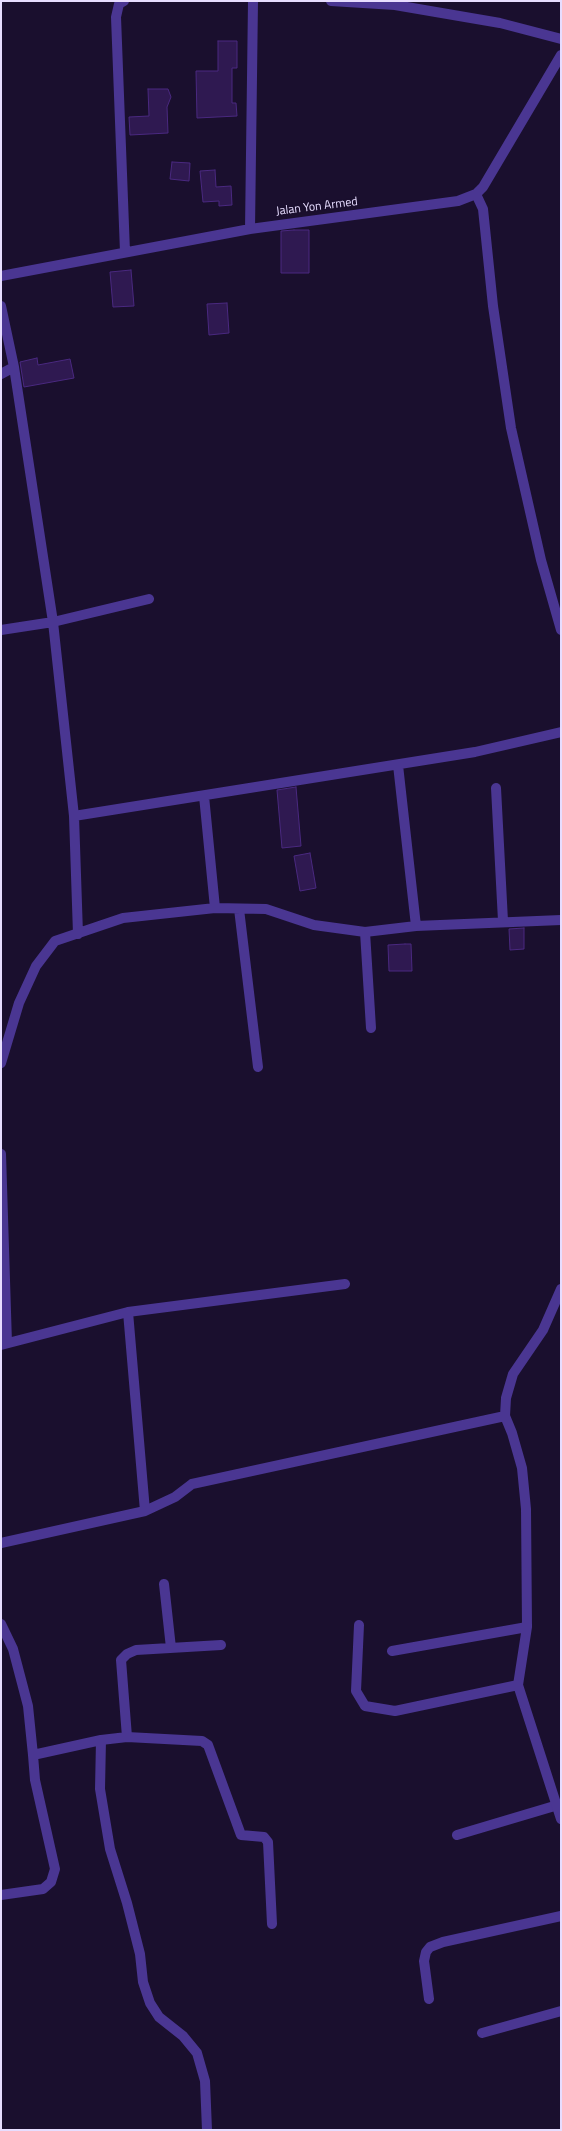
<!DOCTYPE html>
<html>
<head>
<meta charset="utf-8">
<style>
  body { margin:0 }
  #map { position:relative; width:562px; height:2131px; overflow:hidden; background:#1a0f2e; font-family:"Titillium Web",sans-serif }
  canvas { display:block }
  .frame { position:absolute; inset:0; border:2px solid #e7ddff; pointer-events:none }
</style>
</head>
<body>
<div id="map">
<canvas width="562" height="2131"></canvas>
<div class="frame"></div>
</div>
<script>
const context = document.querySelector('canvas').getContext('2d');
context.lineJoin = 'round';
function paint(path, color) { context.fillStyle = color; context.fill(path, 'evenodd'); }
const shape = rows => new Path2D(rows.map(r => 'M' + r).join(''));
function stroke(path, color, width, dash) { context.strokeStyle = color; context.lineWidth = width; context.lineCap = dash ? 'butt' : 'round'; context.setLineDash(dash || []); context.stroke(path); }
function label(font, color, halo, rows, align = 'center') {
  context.font = font + ' "Titillium Web",sans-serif'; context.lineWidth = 3; context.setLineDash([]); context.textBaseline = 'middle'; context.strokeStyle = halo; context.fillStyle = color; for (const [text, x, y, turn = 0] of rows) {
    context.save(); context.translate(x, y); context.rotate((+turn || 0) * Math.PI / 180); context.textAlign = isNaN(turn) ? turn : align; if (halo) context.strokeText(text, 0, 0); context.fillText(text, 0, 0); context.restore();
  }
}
const building = shape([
  [218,41,237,41,237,68,232,68,232,103,236,103,237,116,197,118,196,71,218,71,218,41],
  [148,89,168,89,171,97,167,107,168,133,130,135,129,117,149,116,148,89],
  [172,162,190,163,189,181,170,179,172,162],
  [215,170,216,187,231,186,232,205,219,206,219,201,203,202,200,171,215,170],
  [294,230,309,230,309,273,281,273,281,231,294,230],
  [131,270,134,306,113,307,110,272,131,270],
  [227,303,229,333,209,335,207,304,227,303],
  [37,358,38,365,70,359,74,378,24,387,20,362,37,358],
  [296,787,301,846,282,848,277,790,296,787],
  [310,853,316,888,300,891,294,856,310,853],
  [524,928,524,949,510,950,509,929,524,928],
  [405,944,411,944,412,971,389,971,388,945,405,944]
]);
const service = shape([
  [457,1835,561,1804],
  [429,1999,424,1961,426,1952,430,1947,443,1942,561,1916],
  [482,2033,561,2011]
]);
const minor = shape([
  [124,1,119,4,116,17,125,252],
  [331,1,395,5,500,23,561,39],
  [476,194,483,209,493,306,511,428,541,560,561,630],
  [250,229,253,1],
  [1,276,250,229,458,201,476,194,483,187,561,55],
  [1,306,14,367,53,622,74,816,78,934],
  [1,374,14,367],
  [1,630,53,622,149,599],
  [398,765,416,926],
  [496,788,503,921],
  [204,796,215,908],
  [74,816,475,752,561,732],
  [239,909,258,1067],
  [365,932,371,1028],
  [1,1063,19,1003,36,966,55,941,123,918,215,908,266,909,314,925,365,932,416,926,561,920],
  [1,1154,7,1343],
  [561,1289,543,1330,513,1374,506,1398,505,1416,512,1433,522,1468,526,1509,527,1627,518,1685,561,1819],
  [128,1312,345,1284],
  [1,1345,128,1312,145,1511],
  [1,1543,145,1511,175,1497,192,1484,505,1416],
  [164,1584,171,1648],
  [1,1624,13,1649,28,1706,33,1755,101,1740,100,1789,110,1849,127,1903,140,1954,143,1982,150,2003,159,2017,183,2036,197,2053,205,2081,207,2130],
  [359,1625,356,1691,365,1706,395,1711,518,1685],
  [392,1651,527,1627],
  [127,1737,202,1741,208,1745,241,1835,264,1837,268,1842,272,1924],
  [101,1740,127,1737,121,1660,127,1654,136,1650,221,1645],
  [1,1895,43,1889,51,1882,55,1869,35,1780,33,1755]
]);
const streetNames = [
  ["Jalan Yon Armed",317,207,-7]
];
paint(building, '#2f1951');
stroke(building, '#4a2980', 1);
stroke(service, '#4a3692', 10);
stroke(minor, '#4a3692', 10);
label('12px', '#e7ddff', '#1a0f2e', streetNames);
</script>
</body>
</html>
